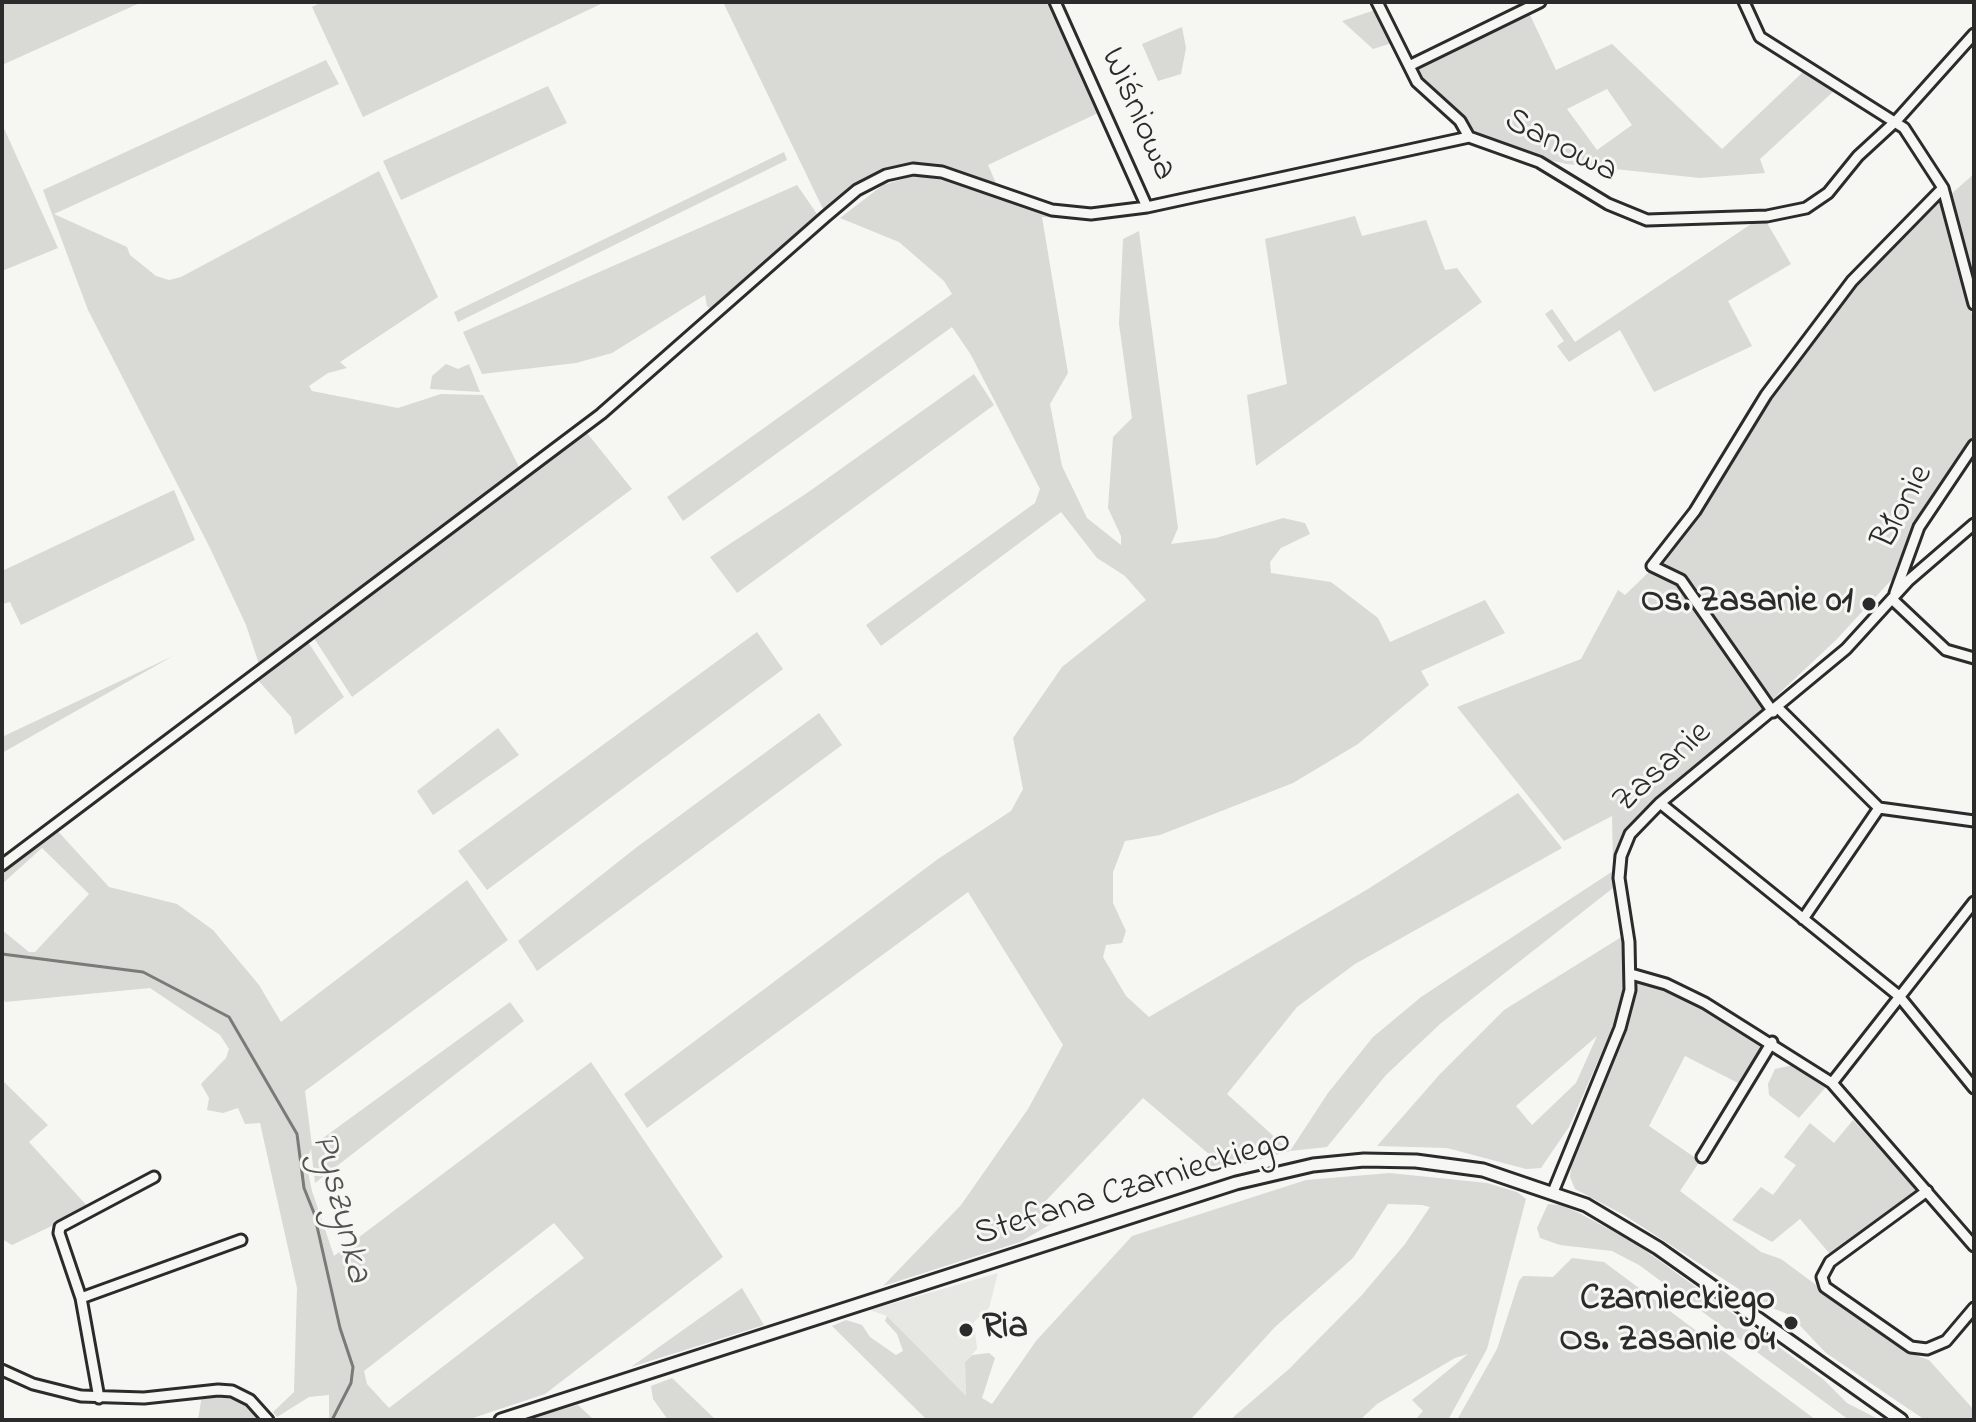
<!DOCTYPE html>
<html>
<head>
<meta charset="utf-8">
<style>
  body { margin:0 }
  #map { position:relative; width:1976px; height:1422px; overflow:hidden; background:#f6f6f2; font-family:"Indie Flower",sans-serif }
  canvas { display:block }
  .frame { position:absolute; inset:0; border:4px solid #2b2b2b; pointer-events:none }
</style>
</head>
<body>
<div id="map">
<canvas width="1976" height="1422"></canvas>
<div class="frame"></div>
</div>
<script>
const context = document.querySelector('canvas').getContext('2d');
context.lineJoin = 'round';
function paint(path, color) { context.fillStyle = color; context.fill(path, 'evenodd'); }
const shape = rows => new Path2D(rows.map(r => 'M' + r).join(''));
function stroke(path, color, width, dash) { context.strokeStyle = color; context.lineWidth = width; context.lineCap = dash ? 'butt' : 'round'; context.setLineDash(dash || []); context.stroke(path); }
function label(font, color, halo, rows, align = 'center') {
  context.font = font + ' "Indie Flower",sans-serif'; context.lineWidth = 6; context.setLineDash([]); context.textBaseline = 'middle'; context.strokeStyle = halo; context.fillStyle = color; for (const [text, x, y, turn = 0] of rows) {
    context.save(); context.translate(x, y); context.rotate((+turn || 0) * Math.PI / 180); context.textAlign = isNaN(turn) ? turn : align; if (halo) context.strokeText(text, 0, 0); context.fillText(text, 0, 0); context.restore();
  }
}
const built = shape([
  [998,1273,989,1308,974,1322,977,1349,965,1362,966,1397,887,1316,870,1310]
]);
const green = shape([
  [2,2,142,2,2,65],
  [322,2,605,2,363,117,312,7],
  [723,2,1049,2,1100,112,988,165,996,183,938,164,915,162,883,168,862,179,824,211],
  [1378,9,1392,43,1373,49,1342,21],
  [1530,15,1556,70,1612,44,1722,149,1805,70,1836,89,1760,159,1765,173,1700,178,1567,164,1540,158,1467,130,1421,83,1414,70],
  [1607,89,1632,125,1597,150,1567,109],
  [1182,27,1186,48,1181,74,1158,81,1142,44],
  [326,60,339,84,54,214,127,247,130,255,156,276,169,280,181,277,379,171,438,297,340,362,347,368,328,373,309,386,312,391,398,408,441,394,483,395,520,469,259,664,246,625,210,548,88,310,43,190],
  [548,86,567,123,401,200,383,161],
  [2,124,58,248,2,271],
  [784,152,787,160,458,322,454,312],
  [1974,174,1974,281,1951,194],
  [917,175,946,181,1057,218,1042,217,1068,373,1050,404,1062,466,1087,518,1121,545,1121,536,1108,508,1113,437,1132,418,1119,324,1123,239,1139,231,1178,528,1171,544,1216,538,1283,518,1305,523,1310,534,1281,548,1270,562,1271,573,1331,582,1378,618,1390,642,1485,600,1505,633,1421,671,1429,685,1358,744,1293,783,1160,835,1125,841,1113,872,1113,903,1126,931,1122,943,1106,945,1103,957,1126,996,1149,1017,1368,889,1518,793,1562,848,1355,964,1297,1007,1227,1094,1290,1151,1328,1093,1373,1037,1421,997,1613,871,1613,888,1440,1024,1386,1075,1327,1147,1290,1151,1208,1174,1210,1155,1143,1098,1040,1207,1051,1224,1020,1242,883,1286,961,1205,1028,1109,1063,1045,968,892,647,1128,624,1094,938,859,1011,811,1023,789,1013,738,1062,667,1146,600,1125,576,1097,558,1061,512,881,646,866,625,1035,503,1040,489,971,355,952,327,683,521,667,497,952,294,944,281,899,242,840,218,883,185],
  [797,185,819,217,713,312,707,306,705,295,612,353,576,363,482,374,463,332],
  [1940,196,1974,322,1974,438,1908,538,1895,576,1836,640,1772,700,1706,605,1698,610,1764,704,1763,712,1643,811,1626,830,1613,863,1612,816,1564,841,1457,707,1581,659,1618,590,1625,595,1650,571,1675,581,1658,565,1769,396,1856,281],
  [1355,216,1362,236,1426,220,1445,270,1457,268,1482,302,1256,466,1247,395,1287,384,1265,239],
  [1763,216,1791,264,1728,301,1752,346,1654,392,1620,330,1569,362,1557,346,1564,341,1545,314,1552,309,1575,342],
  [446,364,458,369,469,364,480,392,430,389,432,376],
  [974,374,994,405,737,593,710,557,807,493],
  [587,433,632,489,352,697,312,635],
  [174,490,195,540,21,625,10,602,2,604,2,571],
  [757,632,783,669,487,890,458,851],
  [306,639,344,697,295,735,291,717,255,677],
  [173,656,2,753,2,737],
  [819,713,842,745,537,971,518,941,637,847],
  [498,728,519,755,433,815,417,791],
  [54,827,109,887,177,904,213,930,259,985,281,1022,467,880,508,940,305,1091,312,1146,510,1002,524,1021,315,1183,311,1149,306,1162,312,1191,334,1256,591,1062,723,1257,545,1394,467,1420,329,1420,329,1395,309,1397,277,1417,273,1412,294,1392,297,1288,260,1123,245,1124,238,1108,223,1113,207,1110,209,1098,201,1084,226,1058,229,1049,220,1035,150,988,5,1002,2,995,2,930,29,952,35,952,89,894,42,848,2,884,2,872],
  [554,1223,584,1258,389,1408,367,1384,364,1371],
  [1623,936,1625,989,1619,1013,1569,1127,1541,1168,1526,1169,1447,1148,1377,1146,1440,1074,1504,1010],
  [1597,1036,1576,1083,1532,1125,1516,1106],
  [1639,980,1714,1014,1764,1045,1742,1085,1685,1056,1649,1126,1700,1161,1680,1191,1761,1252,1781,1259,1907,1352,1929,1360,1974,1410,1974,1420,1925,1420,1826,1353,1790,1315,1762,1304,1624,1215,1575,1189,1570,1177,1572,1157,1627,1023],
  [1793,1065,1825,1088,1799,1118,1769,1095,1768,1084,1775,1069],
  [2,1080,48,1125,29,1142,89,1208,12,1245,2,1239],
  [1853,1120,1917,1190,1830,1254,1800,1219,1772,1242,1732,1220,1761,1187,1773,1195,1796,1165,1784,1157,1810,1123,1834,1143],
  [1390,1173,1487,1183,1517,1192,1526,1199,1487,1349,1448,1420,1415,1420,1423,1411,1412,1400,1468,1354,1455,1358,1377,1404,1360,1420,1230,1420,1289,1369,1361,1296,1405,1244,1430,1207,1422,1205,1388,1204,1353,1258,1275,1327,1190,1420,927,1420,832,1326,846,1320,862,1325,870,1337,896,1355,903,1351,897,1334,885,1321,887,1316,966,1396,965,1362,972,1355,989,1353,995,1358,982,1398,992,1404,1036,1341,1132,1236,1306,1180],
  [1548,1204,1561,1205,1579,1213,1635,1243,1823,1379,1847,1403,1880,1420,1849,1420,1639,1265,1612,1251,1560,1245,1540,1238,1537,1228],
  [1572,1258,1604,1262,1816,1420,1457,1420,1497,1349,1519,1281,1523,1276,1553,1277],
  [742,1288,764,1325,631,1367],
  [672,1378,716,1420,668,1420,653,1399,651,1386],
  [217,1394,229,1394,246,1402,264,1420,198,1420,202,1395],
  [578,1405,594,1420,523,1420]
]);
const stream = shape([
  [2,954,143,972,229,1017,297,1134,304,1188,314,1213,340,1328,353,1367,351,1383,332,1420]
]);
const minor = shape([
  [1055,2,1147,207],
  [1377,2,1417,82,1460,121,1469,137],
  [1744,2,1760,37,1904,128,1943,188,1974,304],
  [1409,66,1540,2],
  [1895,593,1919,527,1974,445],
  [1893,600,1946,650,1974,658],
  [1778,708,1879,808,1974,821],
  [1773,712,1681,580,1652,566,1695,511,1766,395,1852,281,1943,188],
  [1660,803,1899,996,1974,1088],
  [2,865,601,414,825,217,857,190,886,175,913,169,942,172,1052,210,1091,214,1147,207,1469,137,1539,162,1608,204,1647,220,1767,216,1806,208,1828,193,1858,156,1896,121,1974,34],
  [1803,919,1879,808],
  [1631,974,1666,984,1705,1003,1832,1083,1974,1246],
  [1832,1083,1974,902],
  [1702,1157,1772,1042],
  [1927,1191,1830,1262,1822,1277,1825,1287,1911,1347,1927,1349,1946,1341,1974,1308],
  [1553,1192,1620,1028,1630,990,1629,942,1619,878,1621,856,1630,834,1660,803,1846,649,1909,580,1974,524],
  [81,1298,241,1240],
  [2,1370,33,1384,81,1396,144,1398,218,1390,232,1391,250,1400,268,1420],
  [99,1398,81,1298,59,1233,60,1227,154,1177]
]);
const tertiary = shape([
  [501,1420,1236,1183,1313,1165,1364,1160,1416,1161,1483,1170,1586,1205,1658,1248,1901,1420]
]);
const markers = [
  [1869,604,8,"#2b2b2b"],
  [1791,1323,8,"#2b2b2b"],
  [966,1330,8,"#2b2b2b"]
];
const streetNames = [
  ["Wiśniowa",1136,115,66],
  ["Sanowa",1560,148,27],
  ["Błonie",1905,508,-62],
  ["Zasanie",1664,769,-42],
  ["Stefana Czarnieckiego",1133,1190,-17]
];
const poiNames = [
  ["Os. Zasanie 01",1853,604],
  ["Czarnieckiego",1775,1302],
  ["Os. Zasanie 04",1775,1343],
  ["Ria",982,1330,"left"]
];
const waterNames = [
  ["Pyszynka",338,1208,76]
];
paint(built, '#e7e7e3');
paint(green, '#d9d9d5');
stroke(stream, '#7a7a78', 3);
stroke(minor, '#2b2b2b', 15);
stroke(tertiary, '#2b2b2b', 17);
stroke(minor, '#f6f6f2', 9);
stroke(tertiary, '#f6f6f2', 11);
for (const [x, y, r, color] of markers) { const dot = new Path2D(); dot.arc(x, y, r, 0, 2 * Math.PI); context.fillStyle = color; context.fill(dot); stroke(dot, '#f6f6f2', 3); }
label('36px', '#2b2b2b', '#f6f6f2', streetNames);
label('bold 36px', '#2b2b2b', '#f6f6f2', poiNames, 'right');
label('italic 38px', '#525251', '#f6f6f2', waterNames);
</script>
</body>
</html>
